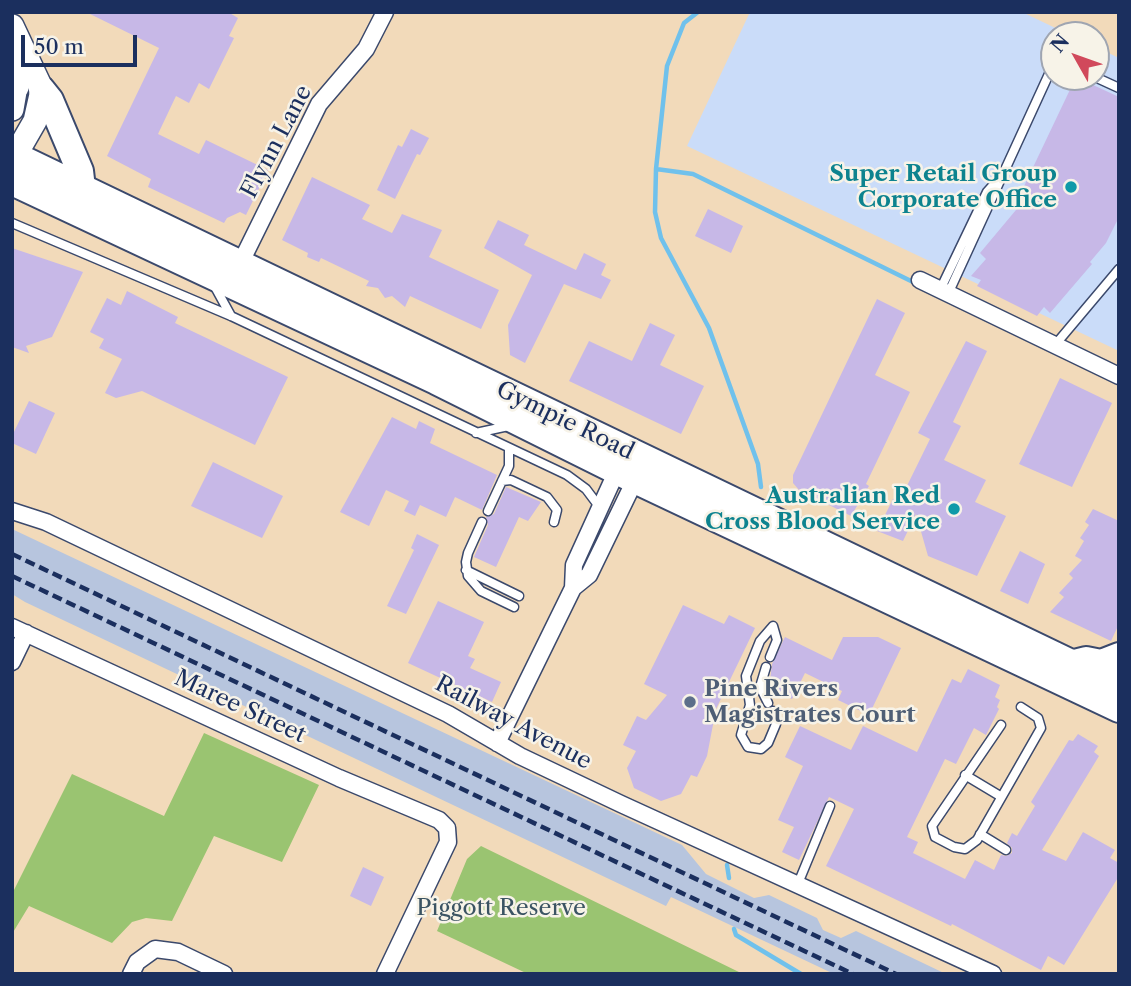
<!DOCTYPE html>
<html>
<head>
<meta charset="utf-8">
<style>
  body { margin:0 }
  #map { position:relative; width:1131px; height:986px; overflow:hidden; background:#f2daba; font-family:"Libre Caslon Text",serif }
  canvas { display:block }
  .frame { position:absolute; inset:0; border:14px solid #1b2f5e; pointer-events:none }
  .north { position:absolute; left:1040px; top:21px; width:70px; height:70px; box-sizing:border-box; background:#f7f3e8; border:2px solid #9fa5b1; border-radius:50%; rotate:310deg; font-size:19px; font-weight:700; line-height:28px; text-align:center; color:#1b2f5e }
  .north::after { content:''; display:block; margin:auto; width:24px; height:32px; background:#d1495b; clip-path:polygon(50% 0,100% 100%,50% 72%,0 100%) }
  .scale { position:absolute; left:21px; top:35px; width:116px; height:32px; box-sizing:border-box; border:4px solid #1b2f5e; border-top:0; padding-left:9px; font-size:21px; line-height:24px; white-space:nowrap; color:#1b2f5e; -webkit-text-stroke:5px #f7f3e8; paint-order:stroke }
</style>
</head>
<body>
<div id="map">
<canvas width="1131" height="986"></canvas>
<div class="frame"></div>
<div class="north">N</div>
<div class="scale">50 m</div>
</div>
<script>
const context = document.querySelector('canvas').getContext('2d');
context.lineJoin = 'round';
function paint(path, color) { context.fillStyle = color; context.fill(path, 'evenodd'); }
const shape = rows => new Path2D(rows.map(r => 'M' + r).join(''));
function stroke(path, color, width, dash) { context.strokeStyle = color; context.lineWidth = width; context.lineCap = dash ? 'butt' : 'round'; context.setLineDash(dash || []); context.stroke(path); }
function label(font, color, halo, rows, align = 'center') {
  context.font = font + ' "Libre Caslon Text",serif'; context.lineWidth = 5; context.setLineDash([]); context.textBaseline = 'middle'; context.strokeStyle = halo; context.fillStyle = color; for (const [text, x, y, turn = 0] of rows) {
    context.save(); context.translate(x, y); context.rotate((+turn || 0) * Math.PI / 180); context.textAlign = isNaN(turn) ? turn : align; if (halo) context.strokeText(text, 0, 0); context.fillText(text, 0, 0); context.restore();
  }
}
const built = shape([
  [750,12,1022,12,1070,35,1054,35,1054,77,1096,77,1096,47,1119,58,1119,351,687,146]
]);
const industrial = shape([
  [12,529,682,845,706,874,754,898,769,895,817,918,823,930,841,938,856,931,946,974,834,974,671,897,666,906,25,602,12,594]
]);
const green = shape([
  [204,733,319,785,282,862,214,836,172,921,146,918,132,922,112,943,29,906,12,934,12,894,72,774,164,816],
  [481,846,743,974,528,974,437,931,467,859]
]);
const stream = shape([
  [698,12,684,23,667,66,656,169,655,212,661,238,709,328,758,464,761,487],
  [656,169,693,174,913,282],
  [727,865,729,878],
  [734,929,736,935,801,974]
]);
const building = shape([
  [86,12,228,12,238,18,229,36,234,38,209,89,199,83,189,103,176,96,158,134,199,154,206,140,268,170,246,215,240,212,227,218,224,223,148,187,151,179,107,156,159,48],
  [1076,77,1119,97,1119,217,1106,243,1090,262,1092,264,1050,313,1044,307,1037,316,977,286,981,280,971,276,986,259,980,253,1021,204,1017,201],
  [411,129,429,138,420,155,417,154,395,199,377,190,398,145,402,147],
  [312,177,370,205,362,219,392,233,402,214,442,230,429,257,499,290,481,329,410,296,405,307,392,296,385,298,378,288,366,286,369,281,321,258,319,262,307,257,308,253,282,240],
  [708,209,743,226,731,253,695,236],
  [498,220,529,235,524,245,576,270,584,253,606,264,601,275,611,280,601,299,564,284,525,363,510,355,508,325,532,275,484,248],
  [12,248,83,272,52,337,26,346,29,353,12,347],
  [127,291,178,317,175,323,288,377,255,445,142,391,116,398,105,393,122,359,99,348,104,339,90,332,107,298,121,305],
  [877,299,905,313,875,375,910,392,866,484,869,486,851,516,799,490,793,483,793,475],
  [650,323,675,335,660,365,704,386,681,434,569,381,589,341,632,361],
  [966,341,987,351,953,422,961,426,944,460,986,480,975,502,1006,516,977,576,928,556,916,514,903,541,877,531,893,499,902,496,930,439,918,433],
  [1060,378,1112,403,1072,487,1019,464],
  [29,401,55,413,36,454,12,443,12,436],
  [392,417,416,429,419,421,435,429,430,443,497,475,482,510,455,497,446,517,420,505,415,516,404,511,409,501,386,490,369,526,340,512],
  [213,462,283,496,262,538,191,506],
  [506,487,541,502,528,521,519,517,496,567,474,557,488,525,486,517,494,514],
  [1093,509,1119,521,1119,624,1111,641,1050,612,1064,597,1059,593,1073,578,1069,574,1082,560,1075,556,1084,541,1080,538,1089,525,1085,522],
  [417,534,439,545,406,614,387,606,414,550,411,548],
  [1020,551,1045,564,1028,604,1000,591],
  [438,601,484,622,468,656,475,659,470,668,501,682,492,702,408,663],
  [683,605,724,624,729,615,755,628,716,709,707,756,697,777,691,775,681,794,661,801,634,788,627,768,636,751,623,745,637,716,646,720,667,695,644,684],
  [785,637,832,660,843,637,878,637,901,648,869,715,838,700,842,691,805,673,792,699,769,689,772,664],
  [968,669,1000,685,995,697,1000,700,997,707,999,709,986,735,974,728,956,764,945,759,907,837,918,842,913,853,965,879,975,860,994,870,1001,855,1006,856,1012,853,1012,848,1007,843,1012,833,1017,836,1035,806,1031,802,1069,740,1073,741,1078,734,1098,746,1094,752,1099,756,1042,850,1066,861,1083,832,1115,850,1110,858,1119,863,1119,876,1064,965,1048,956,1041,970,952,924,951,926,826,866,854,809,829,797,799,860,782,852,794,827,778,820,803,766,785,757,800,726,851,750,863,726,917,752,952,679,961,683],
  [363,867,384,877,371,906,350,896]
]);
const service = shape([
  [1095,77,1119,88],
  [12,223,231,316,567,475,586,489,601,509],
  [214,285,231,316],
  [940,290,987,192,996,182],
  [948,294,1054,63],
  [1055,345,1119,269],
  [476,433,513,425],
  [502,481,511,480,547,497,557,510,554,522],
  [488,511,509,466,509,449],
  [482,522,468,553,466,562,468,576,481,591,514,607],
  [466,570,519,596],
  [770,657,777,640,773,626,760,641,746,676,750,705,741,735,748,747,761,749,768,743,776,724,773,711],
  [766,667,760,687,768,703],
  [1001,725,932,826,935,837,954,847,965,849,977,840,1041,728,1038,718,1021,707],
  [965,775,1000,796],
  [980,834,1006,850],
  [797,886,830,806]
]);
const minor = shape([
  [240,264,319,104,366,49,385,12],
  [920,280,1119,376],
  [12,511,46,522,448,714,520,756,621,804,993,974],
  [573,588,574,565,620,464],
  [12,627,339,778,439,820,447,828,448,842,385,974],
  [12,662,26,633],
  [497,743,573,588,589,575,638,474],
  [131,974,137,962,155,949,178,952,224,974]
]);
const secondary = shape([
  [12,26,42,90,35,121,12,161],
  [12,59,16,86,12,109]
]);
const trunk = shape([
  [12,89,16,86],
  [42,90,50,100,80,171,82,188],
  [12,154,1119,686],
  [12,182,436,381,635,480,1119,709],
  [1074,663,1086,660,1101,663,1119,656]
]);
const rail = shape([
  [12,554,896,974],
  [12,576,853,974]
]);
const markers = [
  [1071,187,7,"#0f9aa8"],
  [954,509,7,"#0f9aa8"],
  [690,702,7,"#5c6f8a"]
];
const streetNames = [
  ["Flynn Lane",277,142,-62],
  ["Gympie Road",565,421,26],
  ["Maree Street",240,707,25],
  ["Railway Avenue",513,723,28]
];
const cultureNames = [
  ["Super Retail Group",1057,174],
  ["Corporate Office",1057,200],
  ["Australian Red",940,496],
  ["Cross Blood Service",940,522]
];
const serviceNames = [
  ["Pine Rivers",704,689],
  ["Magistrates Court",704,715]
];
const parkNames = [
  ["Piggott Reserve",501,908]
];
paint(built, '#cadcf9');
paint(industrial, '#b7c5de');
paint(green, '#9ac471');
stroke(stream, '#70c1ec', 4.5);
paint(building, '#c7b8e7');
stroke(service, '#3b496c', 11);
stroke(minor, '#3b496c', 19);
stroke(secondary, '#3b496c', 26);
stroke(trunk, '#3b496c', 30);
stroke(service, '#fff', 8);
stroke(minor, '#fff', 16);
stroke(secondary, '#fff', 23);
stroke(trunk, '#fff', 26);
stroke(rail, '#1b2f5e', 4.5, [10, 5]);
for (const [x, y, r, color] of markers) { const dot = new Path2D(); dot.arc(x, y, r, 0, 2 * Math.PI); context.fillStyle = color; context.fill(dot); stroke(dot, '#f7f3e8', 2.5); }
label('23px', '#1b2f5e', '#f7f3e8', streetNames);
label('bold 23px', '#0d838f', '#f7f3e8', cultureNames, 'right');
label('bold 23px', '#4e5e75', '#f7f3e8', serviceNames, 'left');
label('23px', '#3b5463', '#f7f3e8', parkNames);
</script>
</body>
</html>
